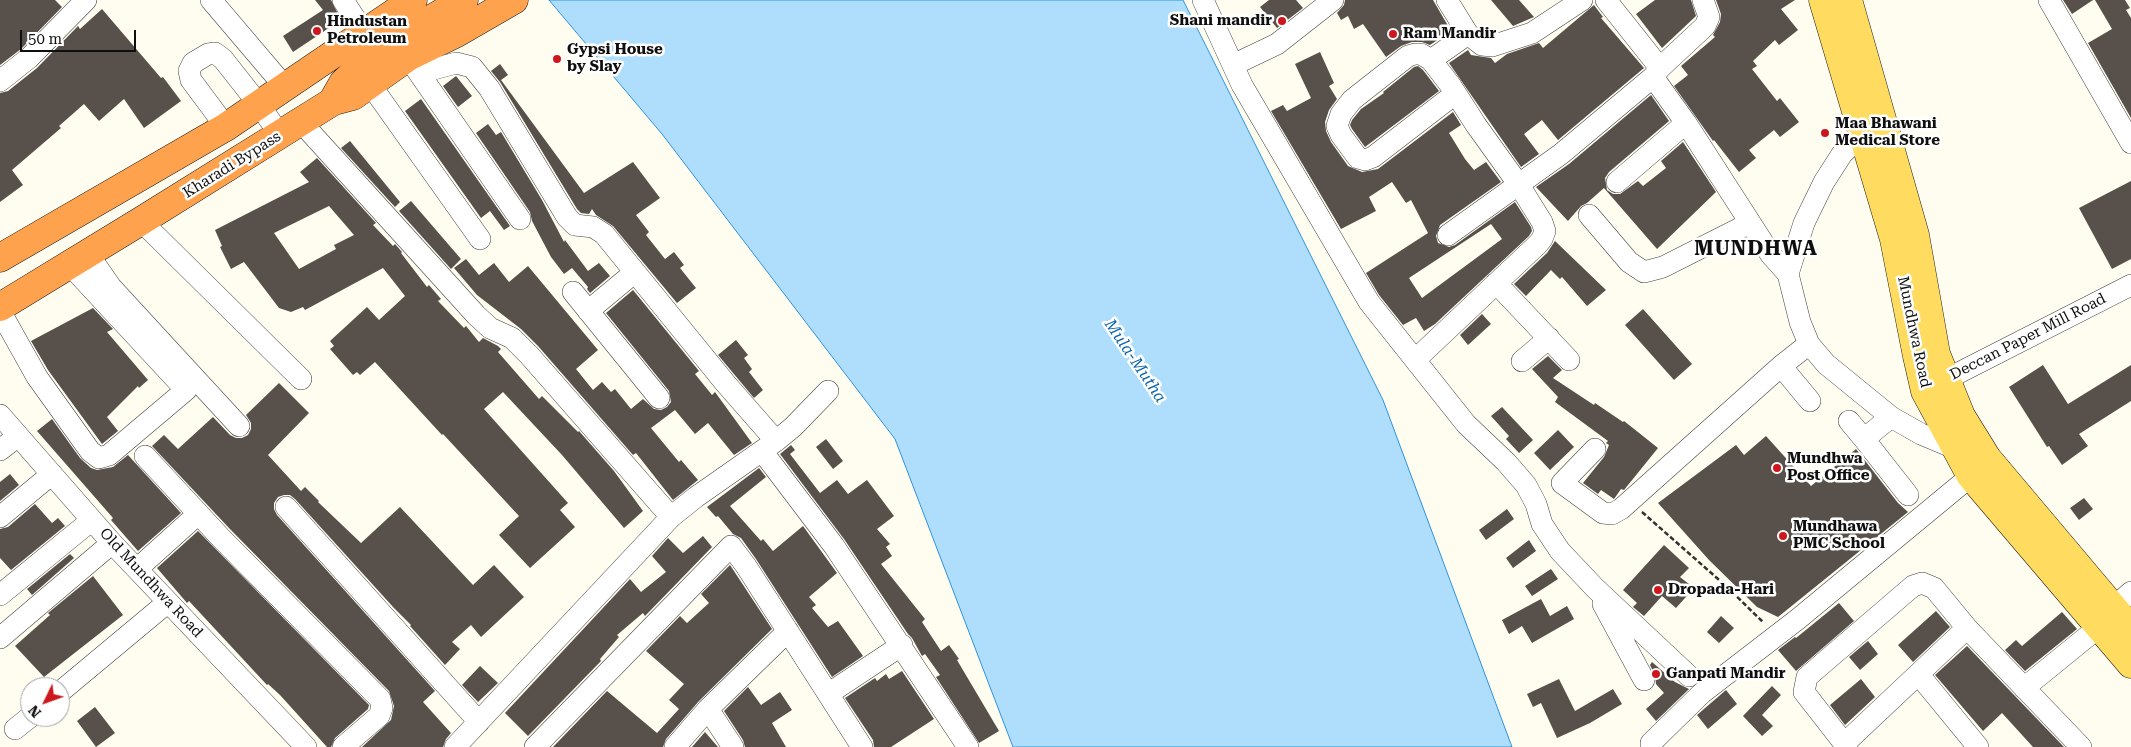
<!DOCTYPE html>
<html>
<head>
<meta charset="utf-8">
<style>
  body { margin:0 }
  #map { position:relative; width:2131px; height:747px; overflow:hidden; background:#fffcf0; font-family:"Roboto Serif",serif }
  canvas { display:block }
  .north { position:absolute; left:20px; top:677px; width:50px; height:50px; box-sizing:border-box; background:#fff; border:1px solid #9f9f9f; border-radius:50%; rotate:228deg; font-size:14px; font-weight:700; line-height:20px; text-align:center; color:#0f0f0f }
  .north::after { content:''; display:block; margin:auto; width:18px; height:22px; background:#ce171d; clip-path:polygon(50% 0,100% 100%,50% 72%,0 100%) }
  .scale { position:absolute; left:20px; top:30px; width:116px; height:22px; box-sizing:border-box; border:2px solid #0f0f0f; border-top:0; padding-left:6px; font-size:15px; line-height:18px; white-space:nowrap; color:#0f0f0f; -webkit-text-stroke:4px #fff; paint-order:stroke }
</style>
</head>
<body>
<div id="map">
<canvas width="2131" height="747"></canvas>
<div class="north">N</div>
<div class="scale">50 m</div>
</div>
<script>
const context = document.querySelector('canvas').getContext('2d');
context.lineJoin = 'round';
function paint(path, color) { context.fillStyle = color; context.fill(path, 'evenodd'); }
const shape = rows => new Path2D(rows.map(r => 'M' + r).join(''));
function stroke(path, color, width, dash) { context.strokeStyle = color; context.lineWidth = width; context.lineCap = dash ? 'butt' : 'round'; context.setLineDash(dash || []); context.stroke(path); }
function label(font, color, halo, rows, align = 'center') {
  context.font = font + ' "Roboto Serif",serif'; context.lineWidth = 5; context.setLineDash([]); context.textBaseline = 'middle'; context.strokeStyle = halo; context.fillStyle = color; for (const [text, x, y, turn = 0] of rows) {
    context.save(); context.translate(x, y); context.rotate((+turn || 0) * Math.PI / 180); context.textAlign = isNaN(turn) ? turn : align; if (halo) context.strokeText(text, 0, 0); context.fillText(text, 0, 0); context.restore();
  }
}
const water = shape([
  [549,0,1183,0,1383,400,1512,747,1013,747,895,439,662,134,549,0]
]);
const building = shape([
  [0,0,55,0,62,7,21,49,0,65],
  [315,0,331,0,341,20,293,52,283,36,323,10],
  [1269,0,1296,0,1303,8,1277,28,1260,7],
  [1345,0,1433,0,1451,31,1430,45,1422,42,1412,42,1401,46,1386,57,1363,24,1354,29,1348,16,1341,20,1337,13,1344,5],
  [1491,0,1519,0,1534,17,1513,26],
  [1655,0,1691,0,1696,16,1662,48,1636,14],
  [1716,0,1795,0,1781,9,1798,30,1779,45,1775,40,1753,61,1757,66,1752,69,1777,101,1780,98,1799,122,1780,137,1774,130,1749,150,1756,158,1739,172,1714,140,1713,141,1674,86,1688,75,1681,66,1715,37,1713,35,1720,22,1721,14],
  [2063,0,2093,0,2072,14],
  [2095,0,2125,0,2130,8,2126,10,2131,18,2131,118,2088,43,2112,29],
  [1594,5,1603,17,1601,18,1644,68,1558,140,1542,120,1524,134,1539,154,1521,167,1449,63,1468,50,1471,55,1491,58,1495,63,1507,54,1539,43,1543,48],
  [102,9,161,78,163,77,181,101,144,128,124,99,99,121,84,104,59,126,61,128,12,170,23,185,0,202,0,93,8,91,37,68,78,26,80,29],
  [1320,52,1334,83,1329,86,1337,99,1329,110,1325,122,1326,131,1331,142,1348,166,1362,172,1378,169,1453,112,1461,125,1449,133,1465,159,1474,170,1486,162,1501,182,1440,225,1436,236,1438,243,1449,247,1455,245,1515,202,1531,227,1532,231,1529,236,1435,324,1424,331,1416,318,1403,325,1379,295,1366,273,1428,233,1411,200,1406,203,1392,182,1369,197,1376,211,1341,229,1271,111,1283,105,1287,111,1311,98,1295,64],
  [1491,224,1502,239,1422,298,1409,278],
  [500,64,508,75,501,80,584,193,633,162,660,198,636,215,649,232,646,235,665,259,674,252,684,265,680,268,696,288,677,303,613,226,596,215,592,209,589,214,581,213,577,209,500,82,491,71],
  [1418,66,1423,70,1439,91,1365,147,1352,129,1350,125,1352,120,1361,109,1384,93,1383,92,1414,67],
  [456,76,472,96,458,107,443,86],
  [1651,95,1669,121,1609,172,1605,178,1607,190,1613,194,1620,194,1638,181,1643,186,1666,168,1661,161,1683,142,1716,192,1657,249,1604,188,1587,203,1581,206,1568,221,1536,187,1569,164],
  [421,99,510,226,504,230,490,211,481,218,405,111],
  [488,124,496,135,501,132,542,200,564,242,565,240,588,271,599,263,610,276,590,293,587,289,588,287,572,268,564,274,551,257,532,221,530,212,476,133],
  [350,141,400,202,395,207,341,148],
  [317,158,376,223,373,225,393,246,395,244,402,252,401,253,427,287,429,285,441,299,438,301,464,328,466,326,479,342,483,338,498,346,501,349,498,352,539,399,542,396,578,432,579,431,614,471,643,511,624,528,562,455,503,392,484,409,568,503,560,510,575,527,530,568,499,535,519,516,494,489,443,434,442,435,375,362,360,375,357,372,353,375,330,349,334,346,330,341,367,307,379,320,405,296,383,268,305,310,303,307,291,312,279,308,244,262,231,269,220,247,222,246,215,230,309,182,300,172],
  [329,206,354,235,334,245,336,249,299,269,274,233],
  [2131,181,2131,259,2112,269,2079,208],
  [411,201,461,259,451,269,399,211],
  [1555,241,1606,290,1587,306,1562,277,1560,279,1551,270,1526,296,1514,284,1547,253],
  [466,259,479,275,494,263,509,282,528,266,598,350,576,369,593,390,602,382,611,392,615,389,631,409,643,399,654,409,661,410,667,407,671,402,669,391,606,313,633,290,699,371,695,374,712,395,715,392,752,443,734,455,708,423,695,434,675,410,651,428,679,462,681,460,698,480,673,500,636,453,633,455,538,346,521,329,477,295,454,268],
  [93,308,113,329,107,332,148,380,139,388,138,386,107,417,118,431,102,444,48,370,31,341],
  [1643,309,1692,364,1674,380,1625,325],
  [1482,314,1491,324,1468,345,1460,335],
  [736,340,748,355,744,358,752,369,749,372,763,390,754,398,718,355],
  [1548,356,1562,370,1553,378,1594,405,1595,403,1623,422,1624,421,1658,448,1624,490,1621,489,1614,499,1601,490,1598,494,1583,483,1604,457,1609,445,1606,443,1608,441,1555,402,1558,397,1532,369],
  [2043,365,2068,404,2131,365,2131,401,2079,434,2088,446,2062,465,2049,446,2047,447,2009,387],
  [279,383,309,413,268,455,301,491,305,487,319,501,318,502,361,543,400,507,473,585,494,565,524,597,481,637,471,625,452,642,460,649,445,665,410,626,411,625,394,608,295,499,290,495,284,495,278,497,274,503,274,509,277,515,435,691,423,702,451,733,446,739,443,747,362,747,391,720,394,706,389,691,229,528,152,446,164,435,178,449,213,417,230,435,236,438,242,438,248,435,251,429,251,423,246,415],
  [1502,407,1533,440,1519,453,1506,439,1509,436,1491,416],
  [52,419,80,458,91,468,97,470,113,467,128,455,181,513,138,551,111,520,113,518,37,431],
  [1558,430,1574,447,1550,470,1534,453],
  [1766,436,1811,486,1856,449,1898,503,1908,512,1778,617,1757,607,1709,560,1658,503,1736,445,1744,455],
  [826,439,843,461,833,469,816,447],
  [791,445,795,450,790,454,820,493,837,480,848,494,867,480,894,516,877,529,890,544,886,547,892,556,881,564,925,619,922,622,941,651,949,645,959,659,957,660,999,731,979,743,936,677,940,675,925,654,922,656,912,638,908,634,844,539,780,454],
  [759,468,766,477,730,506,761,541,763,539,773,551,803,526,837,573,809,597,816,605,812,608,828,627,838,621,863,656,832,677,756,559,741,538,733,534,718,516,716,517,707,507],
  [10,474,19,485,0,501,0,482],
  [2084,498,2093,509,2079,520,2070,508],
  [35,504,52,523,58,518,65,526,11,570,0,558,0,529,8,527],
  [1507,509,1514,519,1486,540,1479,530],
  [198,531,369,705,368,709,335,738,331,747,327,747,280,695,268,684,267,685,189,601,187,603,157,568],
  [703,536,712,547,645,616,643,613,617,635,619,637,600,659,601,661,528,736,505,713,630,579,641,592,666,572,652,556,668,538,683,553],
  [1529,540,1536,551,1513,568,1506,558],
  [1664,545,1689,568,1680,577,1694,588,1676,608,1662,596,1644,616,1633,607,1637,603,1623,590],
  [70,554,74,558,32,595,27,589],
  [730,565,772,629,699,701,666,739,663,747,553,747,607,691,657,733,679,709,669,700,684,684,646,651,680,616,687,623,709,603,701,594],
  [1551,569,1558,579,1532,596,1525,586],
  [93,576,123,615,44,677,15,646,50,615,48,613],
  [1541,599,1550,616,1567,606,1574,619,1532,643,1522,626,1509,634,1502,620],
  [1839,603,1854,621,1796,671,1778,650,1795,637,1796,638],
  [1936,611,1950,627,1913,662,1898,645],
  [2062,612,2077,629,2025,671,2005,650,2016,640,2022,646],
  [1721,616,1734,628,1719,643,1707,632],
  [1868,641,1878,654,1860,670,1849,657],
  [1967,646,2015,696,2064,747,2033,747,2002,713,1983,731,1935,675],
  [1652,662,1675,682,1689,689,1656,721,1646,709,1664,693,1656,684,1655,675,1650,665],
  [480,666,498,683,478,702,462,685],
  [902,671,934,719,891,747,874,747,873,740,845,698,875,678,877,681,886,674,889,679],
  [1559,679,1575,711,1613,689,1622,704,1590,723,1557,738,1541,703,1533,707,1527,694],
  [1861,679,1875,697,1845,725,1830,705],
  [1772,686,1781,695,1762,715,1773,726,1762,736,1743,716],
  [748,687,761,705,780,692,792,710,772,723,786,747,745,747,743,740,724,711],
  [1726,690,1737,704,1708,729,1697,715],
  [95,707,115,733,96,747,77,721],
  [705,732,718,747,692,747]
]);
const path = shape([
  [1642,512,1726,586,1764,623]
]);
const minor = shape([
  [211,0,285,87],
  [343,0,365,34],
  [1203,0,1242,85,1369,302,1466,424,1506,462,1526,485,1536,504,1542,524,1560,551,1595,588,1689,676],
  [1447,0,1468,34,1482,45,1492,46,1532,33,1582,0],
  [1606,0,1660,68],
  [2049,0,2131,143],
  [1415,54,1421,54,1431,60,1451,86,1453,93,1451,97,1373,157,1365,160,1358,158,1341,135,1337,126,1341,114,1352,100,1408,56,1415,54],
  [1431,60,1468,34],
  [412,63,520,219],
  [1233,65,1277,44,1333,0],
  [419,73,456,63,472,67,489,88,567,217,575,225,593,227,604,234,726,384,776,441],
  [1653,77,1686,123,1771,255,1788,274],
  [0,81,29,58,86,0],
  [370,84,480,239],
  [301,122,476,315,490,328,512,338,529,355,671,517],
  [226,127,191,80,189,71,193,63,208,54,215,53,223,59,260,106,280,135],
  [1876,128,1862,135,1842,154,1824,182,1804,223,1788,274,1800,322,1809,344,1826,364,1891,417,1921,434,1957,449],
  [1617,182,1686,123],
  [1589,215,1629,262,1644,272,1663,267,1750,223],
  [141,221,301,379],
  [1448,235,1561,154,1653,77,1660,68,1705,26,1709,17,1703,0],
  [88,254,111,287,239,426],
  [1496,283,1569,360],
  [573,292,659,398],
  [0,311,37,377,90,451,99,458,109,455,186,390,70,265],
  [588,311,635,272],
  [1415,360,1538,244,1542,239,1545,231,1542,222,1519,185,1476,125,1451,86],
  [1522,361,1549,338],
  [1781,366,1810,401],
  [1933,386,2131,285],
  [0,415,112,543,306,747],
  [1891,417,1864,439,1908,495],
  [1849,421,1864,439],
  [1595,449,1562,483,1603,513,1612,514,1621,509,1781,366,1809,344],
  [0,450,18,436],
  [762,451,834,546,968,747],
  [145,456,220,537,380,699,382,708,379,716,343,747],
  [286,507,479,722],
  [0,517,52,474],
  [137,569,198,514],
  [0,595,92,520],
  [1603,604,1644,680],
  [2113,608,2131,592],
  [0,638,112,543],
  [1919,675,1978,747],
  [2024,688,2099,627],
  [60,692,168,602],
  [828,694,902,645],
  [708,709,733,747],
  [15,729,30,717],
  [1651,743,1702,693,1798,619,1971,476],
  [1844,744,1967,628],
  [455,747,671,517,696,497,776,441,793,427,828,391],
  [535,747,731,546,746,566,862,747],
  [675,747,708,709,788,631],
  [1847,747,1804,692,1807,677,1913,586,1922,583,1934,588,1967,628,2081,747]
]);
const major = shape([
  [1823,0,1894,239,1917,356,1925,391,1971,476,2131,664],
  [1848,0,1915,235,1936,354,1961,416,1987,458,2131,629]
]);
const highway = shape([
  [338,100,353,96,408,57,457,33,514,0],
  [0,258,226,127,413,0],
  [0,307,141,221,332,102,343,83,381,48,464,0]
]);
const markers = [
  [1282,21,5,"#ce171d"],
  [317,31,5,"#ce171d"],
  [1393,34,5,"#ce171d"],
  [557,59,5,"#ce171d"],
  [1825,133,5,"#ce171d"],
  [1777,468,5,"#ce171d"],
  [1783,536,5,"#ce171d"],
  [1658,590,5,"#ce171d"],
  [1656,674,5,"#ce171d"]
];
const poiNames = [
  ["Shani mandir",1272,21,"right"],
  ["Hindustan",327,22],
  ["Petroleum",327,39],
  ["Ram Mandir",1403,34],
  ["Gypsi House",567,50],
  ["by Slay",567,67],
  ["Maa Bhawani",1835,124],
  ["Medical Store",1835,141],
  ["Mundhwa",1787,459],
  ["Post Office",1787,476],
  ["Mundhawa",1793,527],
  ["PMC School",1793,544],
  ["Dropada-Hari",1668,590],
  ["Ganpati Mandir",1666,674]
];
const streetNames = [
  ["Kharadi Bypass",232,165,-32],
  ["Mundhwa Road",1914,332,78],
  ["Deccan Paper Mill Road",2028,337,-27],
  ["Old Mundhwa Road",151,583,47]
];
const waterNames = [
  ["Mula-Mutha",1135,361,56]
];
const districtNames = [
  ["MUNDHWA",1756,249]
];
paint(water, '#afdefc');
stroke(water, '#2e93db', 1);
paint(building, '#58504a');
stroke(minor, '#424242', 22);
stroke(major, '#202020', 29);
stroke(highway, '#202020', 29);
stroke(path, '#313131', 2.5, [5, 2.5]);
stroke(minor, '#fff', 21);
stroke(major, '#ffdb60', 28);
stroke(highway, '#ffa24e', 28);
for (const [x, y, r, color] of markers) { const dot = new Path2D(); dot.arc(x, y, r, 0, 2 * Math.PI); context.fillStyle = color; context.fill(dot); stroke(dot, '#fff', 2); }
label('bold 15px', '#0f0f0f', '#fff', poiNames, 'left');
label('15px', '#0f0f0f', '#fff', streetNames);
label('italic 16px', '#0a64ae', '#fff', waterNames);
context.letterSpacing = '1px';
label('bold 20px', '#0f0f0f', '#fff', districtNames);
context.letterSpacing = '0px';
</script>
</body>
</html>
